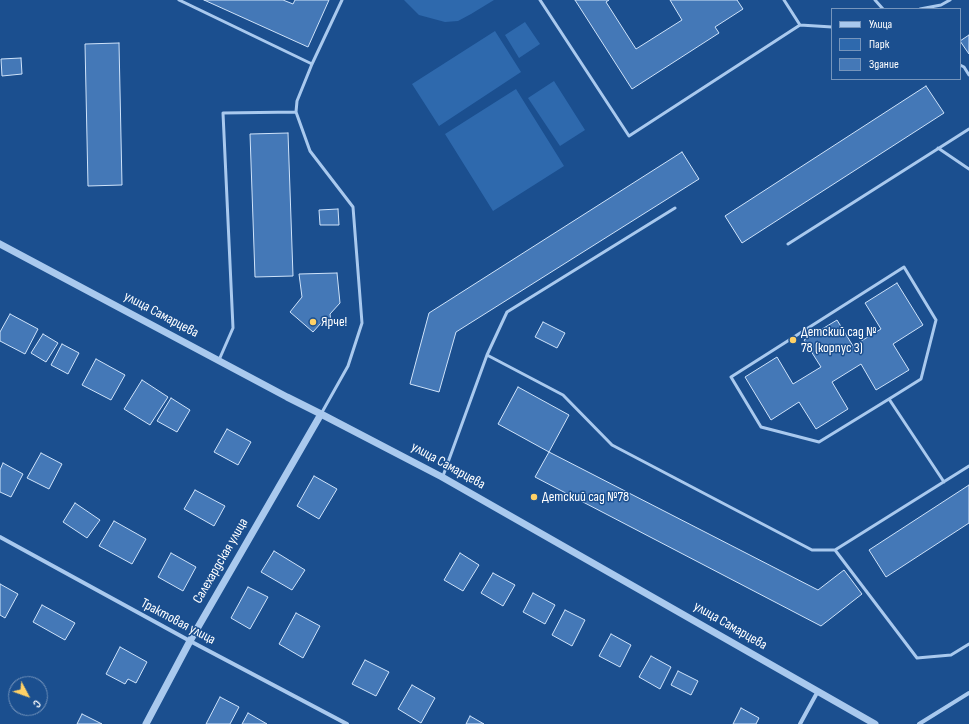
<!DOCTYPE html>
<html>
<head>
<meta charset="utf-8">
<style>
  body { margin:0 }
  #map { position:relative; width:969px; height:724px; overflow:hidden; background:#1b4f8f; font-family:"Sofia Sans Condensed",sans-serif }
  canvas { display:block }
  .legend { position:absolute; left:831px; top:8px; width:130px; height:72px; box-sizing:border-box; background:#1b4f8f; border:1px solid #7695bc; margin:0; padding:5px 7px; list-style:none; font-size:12px; color:#fff }
  .legend li { display:flex; align-items:center; gap:8px; height:20px }
  .legend b { width:20px; border:1px solid #7695bc }
  .north { position:absolute; left:8px; top:676px; width:40px; height:40px; box-sizing:border-box; background:#1b4f8f; border:1px solid #7695bc; border-radius:50%; rotate:131deg; font-size:11px; font-weight:700; line-height:16px; text-align:center; color:#fff }
  .north::after { content:''; display:block; margin:auto; width:14px; height:18px; background:#ffd166; clip-path:polygon(50% 0,100% 100%,50% 72%,0 100%) }
</style>
</head>
<body>
<div id="map">
<canvas width="969" height="724"></canvas>
<ul class="legend">
<li><b style="height:5px;background:#a9c9ee"></b>Улица</li>
<li><b style="height:11px;background:#2e69ad"></b>Парк</li>
<li><b style="height:11px;background:#4478b7"></b>Здание</li>
</ul>
<div class="north">С</div>
</div>
<script>
const context = document.querySelector('canvas').getContext('2d');
context.lineJoin = 'round';
function paint(path, color) { context.fillStyle = color; context.fill(path, 'evenodd'); }
const shape = rows => new Path2D(rows.map(r => 'M' + r).join(''));
function stroke(path, color, width, dash) { context.strokeStyle = color; context.lineWidth = width; context.lineCap = dash ? 'butt' : 'round'; context.setLineDash(dash || []); context.stroke(path); }
function label(font, color, halo, rows, align = 'center') {
  context.font = font + ' "Sofia Sans Condensed",sans-serif'; context.lineWidth = 3; context.setLineDash([]); context.textBaseline = 'middle'; context.strokeStyle = halo; context.fillStyle = color; for (const [text, x, y, turn = 0] of rows) {
    context.save(); context.translate(x, y); context.rotate((+turn || 0) * Math.PI / 180); context.textAlign = isNaN(turn) ? turn : align; if (halo) context.strokeText(text, 0, 0); context.fillText(text, 0, 0); context.restore();
  }
}
const green = shape([
  [404,0,494,0,471,14,458,21,445,22,419,15],
  [525,22,540,44,519,58,505,35],
  [495,31,521,72,439,126,412,84],
  [554,81,585,130,560,146,528,98],
  [516,89,564,166,493,211,445,134]
]);
const building = shape([
  [204,0,283,0,293,4,295,0,329,0,308,47,204,0],
  [575,0,609,0,606,2,636,49,682,20,670,0,737,0,743,9,715,27,719,33,632,89,575,0],
  [969,35,969,54,960,41,969,35],
  [119,43,122,185,88,186,85,44,119,43],
  [21,58,22,74,2,76,1,59,21,58],
  [926,86,944,113,742,243,725,216,926,86],
  [288,133,293,276,255,277,250,134,288,133],
  [682,152,699,179,456,332,439,392,410,384,429,313,682,152],
  [338,209,339,225,320,225,319,210,338,209],
  [337,273,340,303,330,314,331,323,321,323,313,332,290,312,302,297,299,274,337,273],
  [897,283,923,325,893,344,909,370,876,390,861,364,832,382,848,409,816,429,799,402,771,420,745,377,777,357,793,384,821,367,804,340,837,320,853,346,881,329,865,303,897,283],
  [10,314,38,329,25,354,0,341,0,332,10,314],
  [543,322,565,333,557,348,535,337,543,322],
  [43,334,58,343,46,362,31,353,43,334],
  [62,344,79,353,68,374,51,365,62,344],
  [96,359,125,375,111,400,82,385,96,359],
  [142,380,168,397,150,425,124,409,142,380],
  [518,387,569,415,549,452,498,424,518,387],
  [171,398,190,410,177,432,157,421,171,398],
  [227,429,251,442,238,465,214,452,227,429],
  [549,452,818,590,844,570,862,594,821,626,535,477,549,452],
  [41,453,62,464,49,489,27,478,41,453],
  [3,463,23,474,11,497,0,492,0,470,3,463],
  [314,476,337,489,319,519,297,506,314,476],
  [969,485,969,523,886,577,869,550,969,485],
  [195,490,225,506,214,526,184,509,195,490],
  [75,503,100,520,87,538,63,522,75,503],
  [114,521,146,539,132,564,99,546,114,521],
  [274,551,305,570,292,590,261,572,274,551],
  [171,553,196,567,183,591,158,577,171,553],
  [460,553,479,565,463,591,444,580,460,553],
  [493,573,515,585,503,606,481,593,493,573],
  [0,584,18,594,5,618,0,615,0,584],
  [248,587,268,597,250,629,231,618,248,587],
  [533,593,555,605,545,624,523,612,533,593],
  [42,605,75,623,65,640,33,622,42,605],
  [565,610,585,620,572,646,552,635,565,610],
  [296,613,320,626,303,658,279,644,296,613],
  [611,634,631,645,620,667,599,656,611,634],
  [120,647,147,662,136,683,128,679,125,684,106,674,120,647],
  [651,656,671,667,660,689,639,677,651,656],
  [365,660,389,672,376,696,352,684,365,660],
  [678,671,698,681,691,695,671,685,678,671],
  [412,685,435,698,421,723,398,709,412,685],
  [220,697,239,707,230,724,206,724,220,697],
  [741,708,759,718,756,724,733,724,741,708],
  [248,713,267,724,242,724,248,713],
  [82,714,102,724,77,724,82,714],
  [470,716,484,724,466,724,470,716]
]);
const service = shape([
  [179,0,312,64,297,101,296,112,310,151,353,207,362,323,348,366,321,414],
  [540,0,629,136,800,25,832,27],
  [784,0,800,25],
  [875,0,883,9],
  [920,9,941,5,950,0],
  [312,64,342,0],
  [960,65,964,67,969,75],
  [938,148,969,169],
  [788,244,969,129],
  [487,355,563,395,612,445,812,550,835,550,969,466],
  [219,360,233,328,223,113,296,112],
  [889,399,921,379,936,320,904,267,731,377,761,427,819,442,889,399,944,482],
  [443,476,487,355,507,312,675,208],
  [835,550,917,658,951,655,969,644]
]);
const minor = shape([
  [0,537,190,641,347,724],
  [800,724,818,691],
  [919,724,969,693]
]);
const tertiary = shape([
  [0,244,287,397,321,414,442,477,875,724],
  [146,724,190,641,321,414]
]);
const markers = [
  [313,322,4,"#ffd166"],
  [793,340,4,"#ffd166"],
  [534,497,4,"#ffd166"]
];
const streetNames = [
  ["улица Самарцева",161,315,28],
  ["улица Самарцева",448,466,29],
  ["Салехардская улица",221,561,-60],
  ["Трактовая улица",178,622,28],
  ["улица Самарцева",730,626,30]
];
const poiNames = [
  ["Ярче!",321,322],
  ["Детский сад №",801,332],
  ["78 (корпус 3)",801,348],
  ["Детский сад №78",542,497]
];
paint(green, '#2e69ad');
paint(building, '#4478b7');
stroke(building, '#cfe3fa', 1);
stroke(service, '#a9c9ee', 3);
stroke(minor, '#a9c9ee', 4);
stroke(tertiary, '#a9c9ee', 7);
for (const [x, y, r, color] of markers) { const dot = new Path2D(); dot.arc(x, y, r, 0, 2 * Math.PI); context.fillStyle = color; context.fill(dot); stroke(dot, '#1b4f8f', 1.5); }
label('14px', '#fff', '#1b4f8f', streetNames);
label('14px', '#fff', '#1b4f8f', poiNames, 'left');
</script>
</body>
</html>
